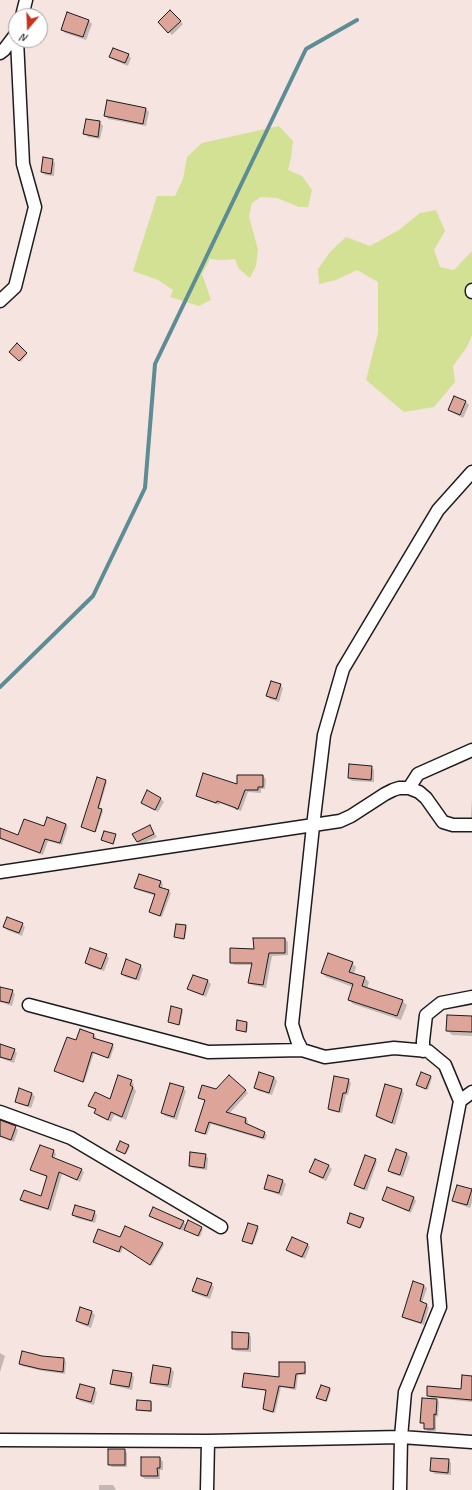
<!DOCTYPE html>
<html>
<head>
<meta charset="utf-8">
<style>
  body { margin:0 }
  #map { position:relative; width:472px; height:1490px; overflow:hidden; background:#f5e4e0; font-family:Caveat,sans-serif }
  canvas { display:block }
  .north { position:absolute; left:8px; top:8px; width:40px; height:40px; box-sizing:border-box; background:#fff; border:1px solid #a4a4a4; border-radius:50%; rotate:199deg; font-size:11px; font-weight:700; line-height:16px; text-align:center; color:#1c1c1c }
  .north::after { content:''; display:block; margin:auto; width:14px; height:18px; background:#c8321e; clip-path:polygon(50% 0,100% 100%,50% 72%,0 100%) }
</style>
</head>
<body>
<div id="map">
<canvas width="472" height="1490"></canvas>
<div class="north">N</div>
</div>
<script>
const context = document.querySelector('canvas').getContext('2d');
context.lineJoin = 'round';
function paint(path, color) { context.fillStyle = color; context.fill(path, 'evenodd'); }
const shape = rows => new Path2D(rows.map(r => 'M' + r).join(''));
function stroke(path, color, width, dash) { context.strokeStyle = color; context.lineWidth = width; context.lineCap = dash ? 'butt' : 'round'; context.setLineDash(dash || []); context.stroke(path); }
const green = shape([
  [279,126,293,141,291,158,288,170,302,176,312,190,308,207,299,207,277,198,261,197,252,203,249,216,258,250,256,266,250,278,239,269,235,259,221,260,210,259,202,274,211,300,199,306,170,297,173,290,158,280,133,271,157,196,175,196,183,179,187,157,202,143],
  [436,210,445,231,434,250,440,267,454,270,470,253,472,252,472,335,467,347,453,366,455,382,434,407,404,412,366,380,378,333,378,282,357,270,336,280,319,284,318,269,330,252,346,237,370,246,399,230,420,213]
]);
const shadow = shape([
  [170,11,183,24,172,35,159,22],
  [67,14,89,21,92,24,86,40,65,33,62,29],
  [128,55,131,58,128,66,114,60,111,57],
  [146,109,149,112,146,126,108,119,105,115],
  [100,122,103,126,100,139,88,137,84,134],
  [52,160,55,163,54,176,45,175,42,172],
  [19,346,27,354,21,362,10,352],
  [455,397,466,402,469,405,463,418,453,413,450,410],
  [280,685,283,688,279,702,270,699,267,696],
  [371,767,374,770,374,782,352,781,349,778],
  [263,776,266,779,265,789,261,789,261,793,248,792,241,811,220,803,219,805,200,798,197,795,238,785],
  [105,781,107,782,99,809,103,811,96,832,82,827],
  [161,799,164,802,158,812,145,805,142,802],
  [472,799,472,818,471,817],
  [66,824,68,827,62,845,48,841,43,855,0,839,0,830,18,836,45,827],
  [150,826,157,837,140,845,133,834],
  [115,835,116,836,114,845,102,840],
  [139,875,161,882,163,884,162,888,171,893,162,917,152,914,150,912,156,896,137,890,135,887],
  [22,924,25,927,22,936,7,930,4,927],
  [185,926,187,927,185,939,176,938,175,937],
  [285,939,288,942,288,955,272,956,266,988,252,985,249,982,253,965,234,965,231,962,255,950],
  [106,955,109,958,104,971,89,966,86,963],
  [352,963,356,967,354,974,365,978,369,982,367,989,402,1001,407,1005,401,1020,353,1004,349,1000,353,987,326,977,322,973],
  [140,965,143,969,139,981,125,977,122,974],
  [193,976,208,981,211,984,206,997,191,991,188,988],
  [0,988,12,991,15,994,12,1006,0,1002],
  [182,1010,183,1011,180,1025,170,1023,169,1022],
  [472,1017,472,1036,452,1035,447,1030],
  [247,1023,248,1025,247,1033,237,1030],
  [81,1031,94,1035,96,1037,95,1040,114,1047,110,1059,94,1053,84,1083,55,1071,77,1042],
  [0,1045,14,1050,17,1053,14,1063,0,1058],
  [229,1076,248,1093,229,1114,246,1119,248,1121,247,1125,267,1135,265,1140,211,1124,207,1135,199,1133,196,1130,206,1101,199,1097,216,1090],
  [274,1077,277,1081,272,1095,258,1091,255,1088],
  [431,1077,432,1078,428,1090,417,1085],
  [348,1080,351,1083,348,1095,346,1095,342,1113,331,1111,329,1109],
  [131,1081,134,1084,133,1087,136,1091,126,1120,114,1115,111,1122,98,1116,95,1113,97,1110,90,1106,111,1100],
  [183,1088,186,1091,177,1120,165,1116,162,1113],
  [401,1090,404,1093,395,1125,380,1119,377,1116],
  [32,1093,35,1097,31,1108,19,1104,16,1101],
  [0,1121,15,1127,18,1130,14,1142,0,1137],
  [40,1146,54,1151,56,1154,54,1159,81,1170,84,1172,80,1182,62,1174,51,1211,24,1203,21,1200,41,1197,47,1177,34,1172,31,1170],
  [128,1146,130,1147,126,1154,118,1151],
  [407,1154,410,1157,403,1177,392,1174,389,1171],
  [205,1155,208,1158,207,1170,193,1168,190,1165],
  [375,1159,377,1162,367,1191,357,1187,355,1185],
  [329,1166,332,1169,326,1181,314,1175,310,1172],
  [283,1181,286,1184,282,1196,268,1191,265,1188],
  [458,1186,472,1191,472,1202,470,1208,456,1203,453,1200],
  [387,1189,414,1198,416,1201,411,1213,386,1202,384,1200],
  [94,1212,97,1215,95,1223,76,1218,73,1215],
  [151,1216,183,1222,187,1225,203,1229,200,1237,184,1229,183,1231,153,1218],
  [363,1219,364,1220,361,1228,348,1223],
  [257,1227,259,1229,253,1245,244,1242,243,1241],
  [120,1239,163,1244,164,1245,152,1266,123,1247,121,1253,96,1243],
  [307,1244,310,1247,305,1259,290,1253,287,1250],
  [413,1282,424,1286,427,1288,422,1303,429,1307,424,1325,405,1319,403,1317],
  [211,1284,214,1287,210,1299,196,1294,193,1291],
  [81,1309,92,1312,95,1315,91,1328,80,1324,77,1321],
  [248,1334,251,1337,251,1352,236,1351,233,1348],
  [0,1353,5,1356,0,1372],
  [42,1357,64,1359,66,1362,65,1374,43,1371,22,1366,20,1364],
  [304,1363,306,1365,306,1375,298,1375,296,1390,281,1387,275,1413,266,1411,264,1409,267,1391,245,1388,243,1386,280,1378],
  [171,1369,174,1372,171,1388,155,1385,151,1382],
  [131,1374,134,1377,132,1390,115,1386,111,1383],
  [472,1377,472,1402,435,1398,439,1402,438,1417,436,1416,436,1431,428,1431,425,1428,425,1425,421,1422,432,1399,428,1395,462,1390],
  [94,1389,97,1392,94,1405,80,1401,77,1398],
  [330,1389,331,1390,327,1402,317,1398],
  [151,1402,152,1403,152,1412,139,1411,137,1410],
  [124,1450,127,1453,127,1467,112,1467,109,1464],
  [160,1458,163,1462,163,1470,160,1470,160,1479,145,1479,142,1476],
  [448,1460,451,1463,451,1475,435,1474,431,1471],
  [99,1485,113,1485,116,1490,99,1490]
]);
const stream = shape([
  [0,687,93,596,145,488,155,364,306,49,357,20]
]);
const building = shape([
  [170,10,181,21,168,33,158,22,170,10],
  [67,12,89,20,83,37,61,30,67,12],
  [113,48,129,54,125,63,109,57,113,48],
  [107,100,146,108,143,124,104,116,107,100],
  [86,119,100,121,98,137,83,134,86,119],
  [43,157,53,159,51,174,41,172,43,157],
  [17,343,27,353,19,361,9,352,17,343],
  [454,396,466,401,460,415,448,410,454,396],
  [271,681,281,684,276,699,266,696,271,681],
  [349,764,372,766,371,780,348,778,349,764],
  [203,773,237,784,237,775,263,775,263,787,258,787,258,790,245,790,238,809,236,809,236,808,217,801,216,803,196,796,203,773],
  [97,777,106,780,98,808,102,809,95,832,81,827,97,777],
  [147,790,161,798,155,810,141,803,147,790],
  [47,817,66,824,60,843,45,839,40,853,0,838,0,828,18,835,24,819,44,826,47,817],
  [150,825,154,834,137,842,132,834,150,825],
  [104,831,116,834,113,844,101,840,104,831],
  [139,874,161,881,159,887,169,890,160,916,149,912,155,894,134,888,139,874],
  [7,917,23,923,19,933,3,927,7,917],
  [176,924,186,925,184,939,174,937,176,924],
  [253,938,285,938,285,953,269,953,263,985,248,983,252,963,230,963,230,948,254,949,253,938],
  [90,948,107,954,101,969,85,963,90,948],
  [328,953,353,962,349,972,365,977,362,986,403,1000,397,1016,348,1000,353,984,321,973,328,953],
  [126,959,141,965,136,979,121,974,126,959],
  [193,975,208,980,203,995,187,989,193,975],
  [0,987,13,990,9,1003,0,1001,0,987],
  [171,1006,182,1009,179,1025,168,1022,171,1006],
  [447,1015,472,1016,472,1032,446,1031,447,1015],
  [237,1020,247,1022,246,1032,236,1030,237,1020],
  [80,1029,94,1034,93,1038,113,1044,108,1058,92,1052,83,1082,54,1071,67,1037,76,1040,80,1029],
  [0,1044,15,1049,11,1060,0,1057,0,1044],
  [259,1072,274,1077,269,1093,254,1088,259,1072],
  [421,1072,431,1076,426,1089,416,1085,421,1072],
  [118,1075,132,1080,130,1085,133,1087,122,1117,111,1112,108,1120,94,1113,96,1109,88,1106,95,1092,110,1099,118,1075],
  [229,1075,246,1090,226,1112,246,1118,245,1123,265,1132,263,1138,209,1122,205,1134,195,1131,205,1100,198,1098,202,1085,216,1089,229,1075],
  [334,1076,349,1079,346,1093,343,1093,339,1112,328,1109,334,1076],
  [170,1083,184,1087,174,1117,161,1113,170,1083],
  [385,1084,402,1089,392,1123,376,1116,385,1084],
  [19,1088,32,1093,28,1106,15,1102,19,1088],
  [0,1120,16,1126,11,1140,0,1136,0,1120],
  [120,1141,129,1145,125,1154,116,1150,120,1141],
  [40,1145,54,1150,52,1157,82,1169,77,1180,59,1172,48,1209,20,1200,24,1190,41,1196,47,1176,30,1170,40,1145],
  [396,1149,407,1153,400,1175,388,1171,396,1149],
  [190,1152,206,1154,204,1168,189,1166,190,1152],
  [365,1155,376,1159,364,1189,354,1185,365,1155],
  [315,1159,329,1165,323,1178,309,1172,315,1159],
  [268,1175,283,1180,279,1193,264,1189,268,1175],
  [457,1185,472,1189,467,1205,452,1201,457,1185],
  [387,1187,414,1197,409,1211,382,1200,387,1187],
  [75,1205,95,1211,92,1221,72,1215,75,1205],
  [153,1207,184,1221,180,1229,149,1216,153,1207],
  [350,1213,364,1218,360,1228,347,1223,350,1213],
  [188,1220,202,1227,198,1236,184,1230,188,1220],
  [248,1223,258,1226,252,1244,242,1241,248,1223],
  [125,1226,163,1243,150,1265,121,1246,119,1252,93,1242,98,1229,120,1237,125,1226],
  [292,1237,308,1244,302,1257,286,1250,292,1237],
  [197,1278,212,1283,207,1296,192,1291,197,1278],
  [413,1281,424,1285,420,1301,427,1304,421,1323,402,1317,413,1281],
  [80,1307,92,1311,88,1325,76,1321,80,1307],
  [232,1332,249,1333,248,1349,232,1349,232,1332],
  [22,1351,42,1356,64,1358,63,1372,40,1369,19,1364,22,1351],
  [279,1362,305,1362,305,1373,296,1374,294,1388,279,1386,273,1412,263,1409,266,1390,242,1387,244,1373,279,1377,279,1362],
  [153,1365,171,1368,168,1385,150,1383,153,1365],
  [113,1370,132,1373,129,1387,110,1384,113,1370],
  [462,1375,472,1376,472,1400,427,1396,427,1386,461,1389,462,1375],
  [80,1384,95,1388,91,1402,76,1398,80,1384],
  [321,1385,330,1388,326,1401,316,1398,321,1385],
  [422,1398,437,1399,436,1415,434,1414,434,1429,424,1429,424,1423,420,1423,422,1398],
  [137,1400,151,1401,151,1411,136,1410,137,1400],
  [108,1449,125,1449,125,1465,108,1465,108,1449],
  [141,1457,160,1457,160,1468,157,1468,158,1476,141,1476,141,1457],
  [431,1458,449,1459,448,1473,430,1471,431,1458]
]);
const minor = shape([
  [22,16,26,0],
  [0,53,4,50,16,34],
  [472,290,472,292],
  [0,301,15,287,35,207,23,164,17,40],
  [409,788,418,774,472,750],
  [0,872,340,821,351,816,385,794,393,790,399,788,409,788,419,792,426,798,443,822,453,825,472,825],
  [29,1005,208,1052,302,1050],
  [423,1051,423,1041,426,1015,441,1003,472,997],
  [460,1101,472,1092],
  [0,1112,71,1138,221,1227],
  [0,1440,208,1441,401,1437,472,1442],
  [207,1490,208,1441],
  [400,1490,401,1437,405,1392,440,1307,434,1236,460,1101,445,1065,428,1051,394,1048,325,1057,302,1050,297,1040,292,1024,313,826,324,735,343,669,438,510,472,472]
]);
paint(green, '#d3e195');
paint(shadow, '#0003');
stroke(stream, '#5c8c94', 4);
paint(building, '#dda499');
stroke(building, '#1c1c1c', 1);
stroke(minor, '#1c1c1c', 15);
stroke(minor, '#fff', 12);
</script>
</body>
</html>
